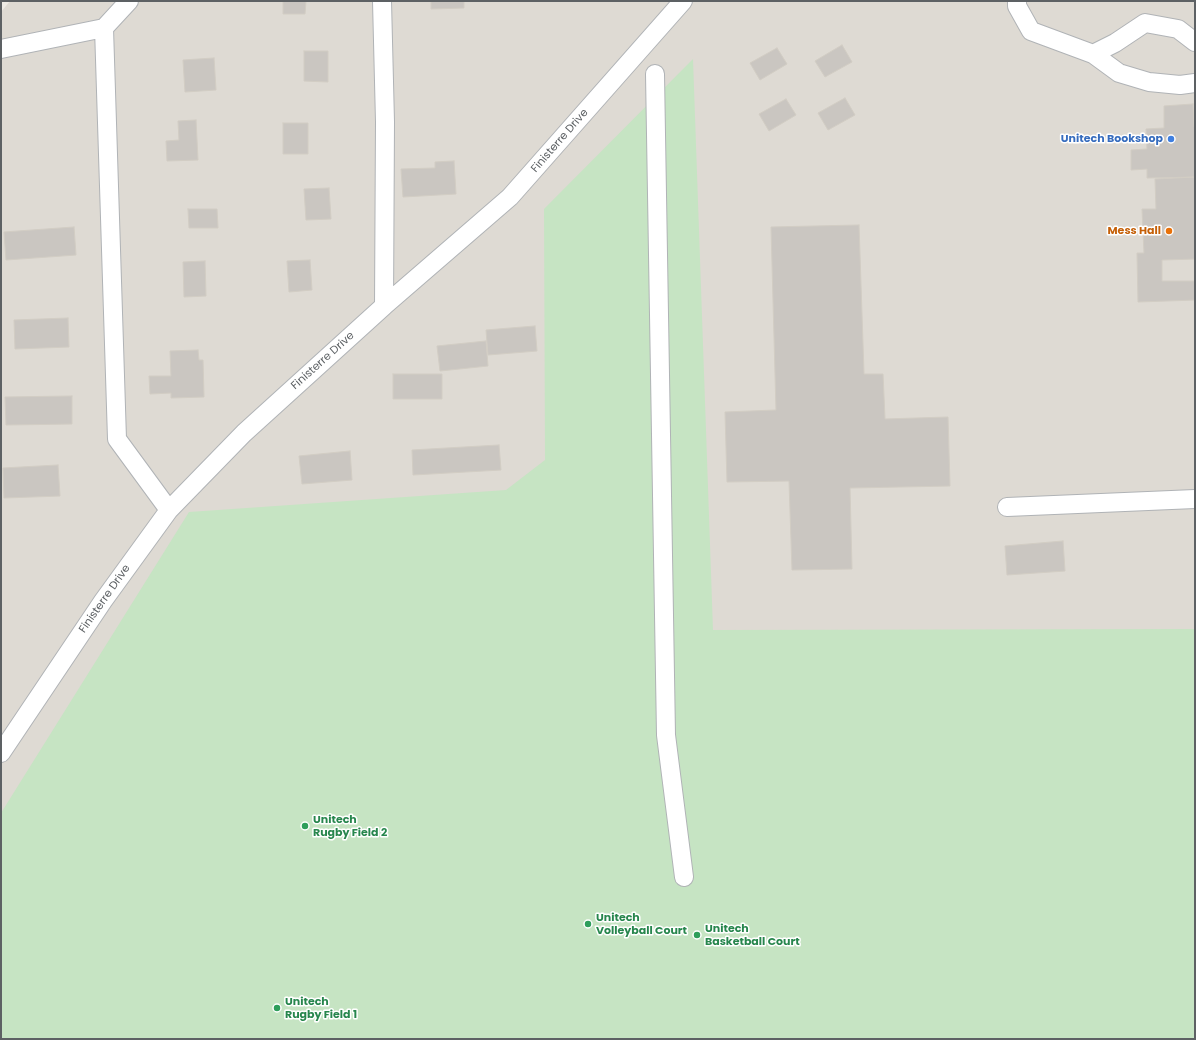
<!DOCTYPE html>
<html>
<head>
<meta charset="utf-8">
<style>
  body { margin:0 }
  #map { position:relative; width:1196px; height:1040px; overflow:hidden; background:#eeebe5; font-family:Poppins,sans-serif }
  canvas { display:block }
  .frame { position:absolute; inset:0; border:2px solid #5d6164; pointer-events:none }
</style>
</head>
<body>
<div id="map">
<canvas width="1196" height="1040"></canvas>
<div class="frame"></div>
</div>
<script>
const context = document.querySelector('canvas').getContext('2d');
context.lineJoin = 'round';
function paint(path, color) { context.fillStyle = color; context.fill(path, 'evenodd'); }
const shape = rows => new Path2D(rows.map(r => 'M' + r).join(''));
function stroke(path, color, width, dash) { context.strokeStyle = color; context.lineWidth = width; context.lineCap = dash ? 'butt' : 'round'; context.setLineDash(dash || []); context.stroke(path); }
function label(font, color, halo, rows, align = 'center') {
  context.font = font + ' Poppins,sans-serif'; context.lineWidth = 3; context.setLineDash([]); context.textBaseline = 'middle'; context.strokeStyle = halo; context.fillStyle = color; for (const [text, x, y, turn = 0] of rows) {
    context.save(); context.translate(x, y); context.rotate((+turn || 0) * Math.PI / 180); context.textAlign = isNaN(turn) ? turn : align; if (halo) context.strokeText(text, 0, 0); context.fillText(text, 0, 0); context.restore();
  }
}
const education = shape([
  [10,1,1195,1,1195,1039,1,1039,1,12]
]);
const green = shape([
  [693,59,713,630,1195,629,1195,1039,1,1039,1,813,189,512,506,490,545,460,544,209]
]);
const building = shape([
  [283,1,306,1,305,14,283,14,283,1],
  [431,1,464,1,464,8,431,9,431,1],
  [842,45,852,62,825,77,815,61,842,45],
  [777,48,787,64,760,80,750,63,777,48],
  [304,51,328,51,328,82,304,81,304,51],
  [214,58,216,90,185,92,183,60,214,58],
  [845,98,855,115,828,130,818,113,845,98],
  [786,99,796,115,769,131,759,114,786,99],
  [1193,104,1194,127,1195,126,1195,177,1147,178,1147,169,1131,170,1131,150,1147,149,1146,129,1164,128,1164,106,1193,104],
  [196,120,198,160,167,161,166,141,179,140,178,121,196,120],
  [283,123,308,123,308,154,283,154,283,123],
  [454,161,456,194,403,197,401,169,435,168,435,162,454,161],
  [1195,177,1195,259,1162,260,1162,281,1195,281,1195,300,1138,302,1137,253,1144,253,1142,209,1156,209,1155,179,1195,177],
  [329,188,331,219,306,220,304,189,329,188],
  [188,209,217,209,218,228,189,228,188,209],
  [859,225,864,374,883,374,885,419,948,417,950,486,850,488,852,569,792,570,789,481,727,482,725,412,776,410,771,227,859,225],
  [74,227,76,255,6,260,4,232,74,227],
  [310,260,312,290,289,292,287,261,310,260],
  [205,261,206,296,184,297,183,262,205,261],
  [68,318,69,347,15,349,14,320,68,318],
  [535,326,537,351,488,355,486,330,535,326],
  [486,341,488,366,440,371,437,346,486,341],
  [198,350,199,360,203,360,204,397,171,398,171,393,150,394,149,376,171,376,170,351,198,350],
  [393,374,442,374,442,399,393,399,393,374],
  [72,396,72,424,6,425,5,397,72,396],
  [499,445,501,470,413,475,412,450,499,445],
  [350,451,352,480,302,484,299,456,350,451],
  [58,465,60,496,4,498,3,468,58,465],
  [1063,541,1065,571,1007,575,1005,546,1063,541]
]);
const minor = shape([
  [129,1,104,28,117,439,169,510],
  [382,1,385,122,384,306],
  [1017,1,1017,6,1031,31,1093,54,1119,73,1149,82,1180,85,1195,83],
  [1,49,104,28],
  [1093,54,1115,43,1145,23,1178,29,1195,42],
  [655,74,666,735,684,877],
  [1007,507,1195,499],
  [1,753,103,601,169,510,244,433,384,306,510,197,683,1]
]);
const markers = [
  [1171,139,4,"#3f7fe0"],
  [1169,231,4,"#e8710a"],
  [305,826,4,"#2e9e5b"],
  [588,924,4,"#2e9e5b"],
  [697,935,4,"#2e9e5b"],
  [277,1008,4,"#2e9e5b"]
];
const shopNames = [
  ["Unitech Bookshop",1163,139]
];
const streetNames = [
  ["Finisterre Drive",560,141,-49],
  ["Finisterre Drive",323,361,-42],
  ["Finisterre Drive",105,599,-55]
];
const foodNames = [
  ["Mess Hall",1161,231]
];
const leisureNames = [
  ["Unitech",313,820],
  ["Rugby Field 2",313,833],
  ["Unitech",596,918],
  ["Volleyball Court",596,931],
  ["Unitech",705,929],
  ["Basketball Court",705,942],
  ["Unitech",285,1002],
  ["Rugby Field 1",285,1015]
];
paint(education, '#dedad3');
paint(green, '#c6e4c3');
paint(building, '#cac6c1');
stroke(building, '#d2cdc4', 1);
stroke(minor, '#b0b3b6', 20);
stroke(minor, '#fff', 18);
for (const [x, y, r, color] of markers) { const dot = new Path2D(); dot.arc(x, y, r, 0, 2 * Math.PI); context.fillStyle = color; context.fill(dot); stroke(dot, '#fff', 1.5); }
label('bold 11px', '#366cbe', '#fff', shopNames, 'right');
label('11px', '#5d6164', '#fff', streetNames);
label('bold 11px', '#c56008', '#fff', foodNames, 'right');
label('bold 11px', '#27864d', '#fff', leisureNames, 'left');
</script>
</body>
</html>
